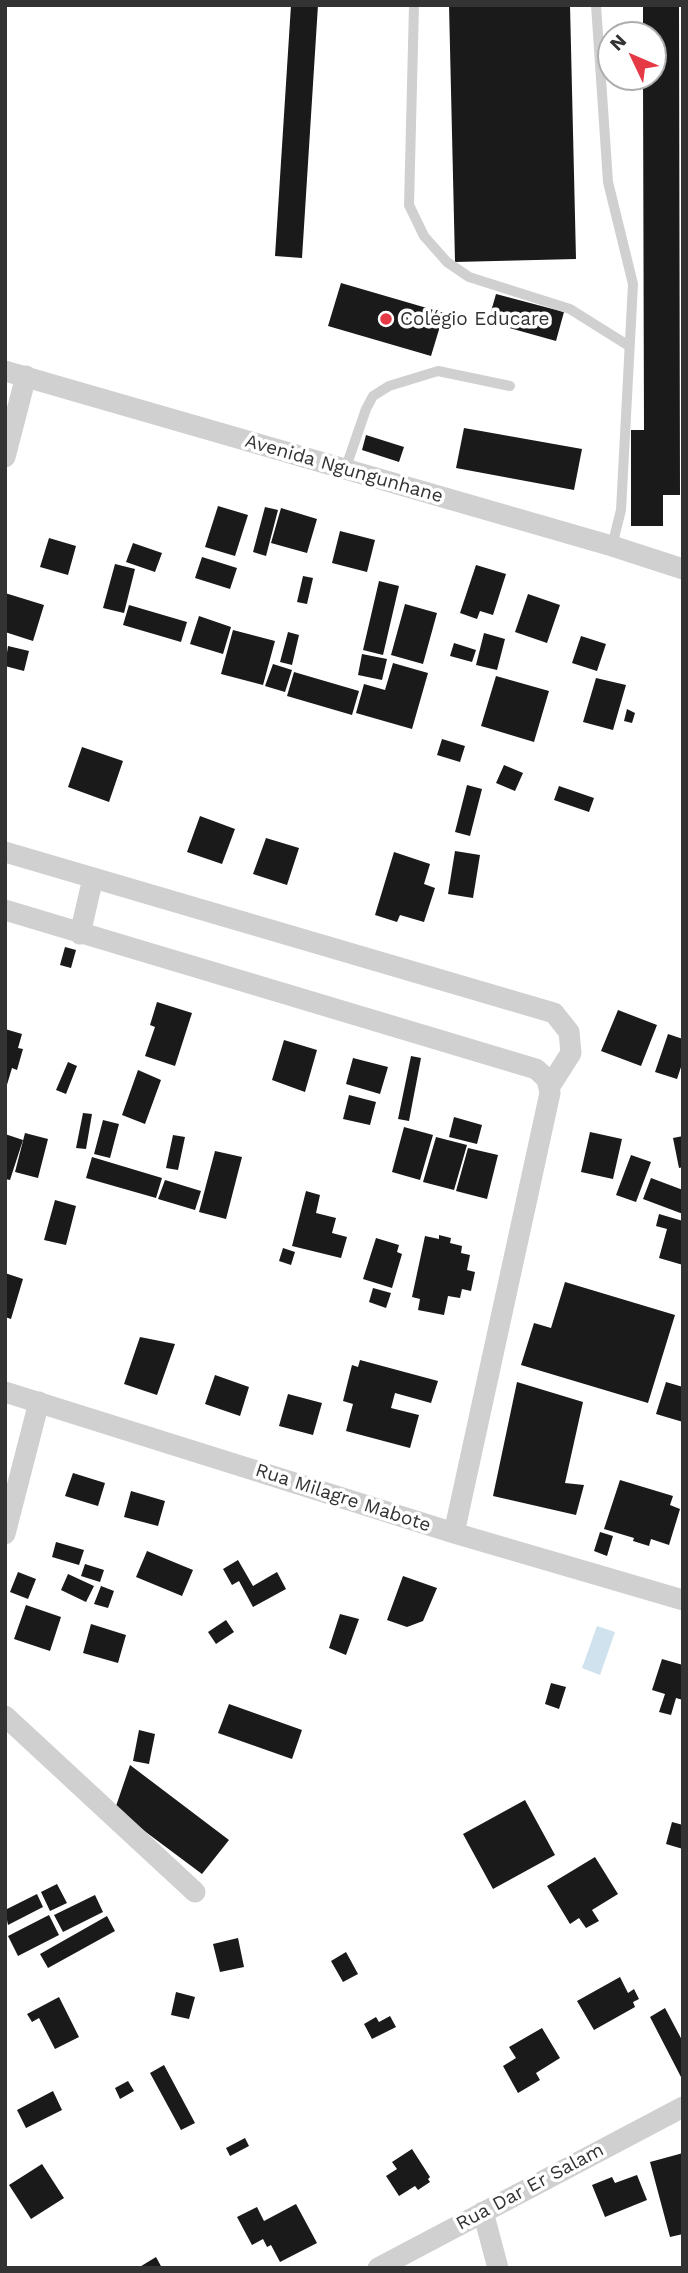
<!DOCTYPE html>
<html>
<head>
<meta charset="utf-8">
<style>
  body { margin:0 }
  #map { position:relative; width:688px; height:2273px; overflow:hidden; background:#fff; font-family:"Work Sans",sans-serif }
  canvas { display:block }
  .frame { position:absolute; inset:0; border:7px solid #333; pointer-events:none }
  .north { position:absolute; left:597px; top:21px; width:70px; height:70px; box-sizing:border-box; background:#fff; border:2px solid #adadad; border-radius:50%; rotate:314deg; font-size:19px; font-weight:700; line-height:28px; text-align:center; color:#333 }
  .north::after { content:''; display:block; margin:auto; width:24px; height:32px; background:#e63946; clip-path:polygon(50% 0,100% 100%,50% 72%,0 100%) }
</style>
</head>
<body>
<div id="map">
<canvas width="688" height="2273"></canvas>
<div class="frame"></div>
<div class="north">N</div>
</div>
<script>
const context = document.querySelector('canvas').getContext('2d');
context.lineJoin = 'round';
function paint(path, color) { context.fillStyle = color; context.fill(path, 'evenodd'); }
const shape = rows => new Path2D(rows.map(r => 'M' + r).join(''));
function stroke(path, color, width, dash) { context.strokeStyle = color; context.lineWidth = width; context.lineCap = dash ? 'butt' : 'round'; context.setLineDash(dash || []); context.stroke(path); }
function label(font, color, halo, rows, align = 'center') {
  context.font = font + ' "Work Sans",sans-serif'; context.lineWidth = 7; context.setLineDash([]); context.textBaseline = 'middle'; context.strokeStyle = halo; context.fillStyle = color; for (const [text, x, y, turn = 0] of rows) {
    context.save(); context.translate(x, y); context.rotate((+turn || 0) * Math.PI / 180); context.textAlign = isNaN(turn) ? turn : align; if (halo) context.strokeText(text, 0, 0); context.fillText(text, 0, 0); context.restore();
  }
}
const water = shape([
  [597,1626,615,1632,600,1675,582,1668]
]);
const building = shape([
  [291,5,318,5,302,258,275,256],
  [449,5,570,5,576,259,455,262],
  [643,5,679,5,680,495,663,495,663,526,631,526,631,430,644,430,643,77,653,77,653,35,643,35],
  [341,283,444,313,431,356,328,326],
  [496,294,564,312,556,341,488,322],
  [464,428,582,449,574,490,456,468],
  [366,435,404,447,399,462,362,450],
  [218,506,248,515,235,556,205,547],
  [265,507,278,510,266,556,253,552],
  [281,508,317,519,307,553,271,543],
  [340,531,375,540,367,572,332,563],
  [49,538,76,546,68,575,40,567],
  [133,543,162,553,155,572,126,562],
  [202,557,237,568,230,589,195,578],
  [115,564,135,569,124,613,103,608],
  [476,565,506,574,493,615,480,611,477,619,460,613],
  [303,576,313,578,307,604,297,602],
  [379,581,399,586,383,655,363,650],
  [5,593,44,605,33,641,5,632],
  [528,594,560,605,547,643,515,632],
  [405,604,437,613,423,664,391,655],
  [129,605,187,622,181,642,123,625],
  [199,616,231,627,223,654,190,644],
  [233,630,275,641,263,685,221,674],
  [288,632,299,635,292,665,280,662],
  [484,633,505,639,497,670,476,665],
  [581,636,606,644,597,671,572,663],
  [454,643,476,650,472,662,450,656],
  [8,646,29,651,24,671,5,666],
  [362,654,387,659,382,680,358,675],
  [393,663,428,673,412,729,356,713,364,684,385,690],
  [273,664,292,670,285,692,265,686],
  [294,672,359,691,352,715,287,696],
  [496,676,549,691,534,742,481,726],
  [596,678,626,685,613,730,583,722],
  [627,709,635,713,632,723,624,721],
  [442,739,465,746,460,762,437,755],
  [82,747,123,761,109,802,68,787],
  [504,765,523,773,515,791,496,783],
  [467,785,482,789,470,836,455,832],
  [559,786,594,798,589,812,554,800],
  [200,816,235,829,222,864,187,852],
  [266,838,299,848,287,885,253,874],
  [455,851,480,855,473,898,448,894],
  [394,852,430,864,424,884,435,888,424,922,400,915,397,922,375,915],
  [65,947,76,950,71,968,60,965],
  [157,1002,192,1013,175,1066,145,1056,155,1027,150,1025],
  [618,1010,657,1025,641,1066,601,1051],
  [5,1029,22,1034,18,1048,23,1049,17,1070,12,1068,6,1088],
  [668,1034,683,1039,683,1061,677,1079,655,1072],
  [284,1040,317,1050,305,1092,272,1080],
  [411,1056,421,1058,409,1121,398,1119],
  [353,1058,388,1067,380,1094,346,1084],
  [68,1062,77,1066,66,1094,56,1090],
  [138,1070,161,1080,145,1124,122,1115],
  [349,1095,376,1102,370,1125,343,1119],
  [83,1113,92,1114,86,1149,76,1148],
  [454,1117,482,1125,477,1144,449,1137],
  [103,1120,119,1124,110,1158,94,1154],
  [404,1127,433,1135,420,1180,392,1172],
  [590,1132,622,1139,613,1179,581,1172],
  [25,1133,48,1139,38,1178,15,1172],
  [5,1134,23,1140,10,1180,5,1179],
  [173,1135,185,1137,178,1170,166,1168],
  [683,1136,683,1167,679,1168,673,1138],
  [436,1137,467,1145,454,1190,423,1182],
  [468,1148,498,1155,487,1199,456,1191],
  [215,1151,242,1157,226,1219,199,1212],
  [631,1155,651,1162,636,1202,616,1195],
  [92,1157,162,1178,156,1198,86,1178],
  [651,1178,683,1190,683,1214,643,1199],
  [165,1180,201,1191,195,1210,158,1199],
  [306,1191,320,1195,316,1213,336,1218,332,1233,347,1237,341,1258,292,1246],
  [55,1200,76,1206,66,1245,44,1240],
  [659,1214,683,1221,683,1265,659,1258,667,1229,656,1226],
  [439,1235,451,1238,450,1243,462,1246,461,1253,470,1255,467,1270,475,1272,471,1291,462,1289,460,1298,448,1296,444,1315,418,1310,420,1299,412,1297,425,1236,439,1239],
  [376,1238,399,1245,397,1252,402,1254,392,1288,363,1279],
  [283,1248,295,1252,291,1265,279,1261],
  [5,1273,23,1279,11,1319,5,1317],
  [565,1282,675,1315,648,1403,521,1365,534,1323,551,1328],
  [373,1288,391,1293,386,1308,369,1302],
  [140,1337,175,1344,157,1395,124,1384],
  [360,1360,438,1381,431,1403,395,1393,391,1408,419,1415,410,1448,346,1431,353,1404,343,1401,352,1365,358,1367],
  [215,1375,249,1387,240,1416,205,1404],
  [517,1382,583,1402,565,1483,584,1485,576,1515,493,1496],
  [666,1382,683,1387,683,1422,656,1414],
  [288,1394,322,1403,313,1435,279,1426],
  [73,1473,105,1483,98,1506,65,1496],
  [620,1480,673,1496,670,1505,680,1509,669,1545,651,1539,649,1546,633,1541,634,1538,604,1529],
  [131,1491,165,1501,158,1526,124,1517],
  [600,1532,613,1536,607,1556,594,1551],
  [56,1542,84,1550,79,1565,52,1557],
  [147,1551,193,1570,182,1596,136,1577],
  [238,1560,253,1586,277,1572,286,1589,253,1607,239,1581,232,1585,223,1569],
  [85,1564,104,1570,100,1582,81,1576],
  [18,1572,36,1579,28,1599,10,1592],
  [68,1574,94,1586,86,1602,61,1590],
  [403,1576,437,1588,423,1621,407,1627,387,1620],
  [101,1586,114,1591,108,1608,94,1604],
  [26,1605,61,1617,50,1651,14,1639],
  [340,1614,359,1619,346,1655,329,1648],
  [226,1620,234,1632,216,1644,208,1632],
  [91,1624,126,1635,118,1663,83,1653],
  [662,1659,683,1665,683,1700,676,1698,671,1715,659,1712,665,1694,652,1690],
  [551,1683,566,1687,559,1709,545,1704],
  [229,1704,302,1730,292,1759,218,1733],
  [139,1730,155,1734,149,1764,133,1761],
  [130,1765,229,1840,202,1874,115,1809],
  [525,1800,555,1855,493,1889,463,1834],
  [672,1822,683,1825,683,1849,666,1844],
  [595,1857,618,1894,592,1910,599,1921,586,1928,579,1918,570,1924,547,1886],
  [57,1884,67,1903,50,1911,41,1892],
  [37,1894,43,1907,8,1925,5,1910],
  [95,1895,103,1912,63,1932,54,1915],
  [49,1915,59,1935,18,1956,8,1936],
  [107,1916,115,1931,48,1968,40,1954],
  [238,1938,244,1967,220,1972,213,1944],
  [346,1952,358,1974,343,1982,331,1961],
  [620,1977,628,1993,634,1989,639,1999,633,2002,635,2007,594,2030,577,2001],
  [176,1992,195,1997,189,2019,171,2015],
  [59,1997,79,2037,55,2049,39,2018,32,2022,27,2014],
  [665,2008,683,2042,683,2076,681,2077,650,2017],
  [390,2016,396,2027,372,2039,364,2024,376,2017,379,2022],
  [542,2028,560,2058,536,2073,540,2080,518,2093,503,2066,516,2058,509,2047],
  [164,2065,195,2123,181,2130,150,2073],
  [128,2081,134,2091,120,2099,115,2088],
  [53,2091,62,2110,26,2128,17,2110],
  [245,2138,249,2146,230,2156,226,2148],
  [412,2149,430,2177,428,2179,430,2182,418,2190,415,2186,399,2196,386,2176,397,2169,392,2162],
  [683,2153,683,2234,670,2237,650,2162],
  [42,2164,64,2198,31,2219,9,2185],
  [637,2175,647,2200,605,2217,592,2185,612,2177,615,2183],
  [296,2204,317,2243,280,2262,271,2245,267,2247,263,2239,252,2245,237,2217,257,2207,264,2221],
  [156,2257,162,2268,138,2268]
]);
const lane = shape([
  [414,5,409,205,424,236,447,262,469,277,570,309,629,346],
  [596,5,608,182,633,284,621,510,612,546],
  [345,470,366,409,373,396,389,386,438,371,510,386]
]);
const street = shape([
  [5,371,612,546,683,569],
  [5,457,26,376],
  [5,852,554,1013,569,1032,571,1053,550,1086],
  [5,910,536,1069,547,1079,550,1093,454,1533],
  [80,934,93,878],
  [5,1392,454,1533,683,1600],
  [5,1534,39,1402],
  [5,1716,195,1892],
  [483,2212,498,2268],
  [378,2268,683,2107]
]);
const markers = [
  [386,319,7,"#e63946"]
];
const poiNames = [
  ["Colégio Educare",400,319]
];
const streetNames = [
  ["Avenida Ngungunhane",344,469,16],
  ["Rua Milagre Mabote",343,1498,18],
  ["Rua Dar Er Salam",530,2187,-28]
];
paint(water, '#cfe2ee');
paint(building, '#1a1a1a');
stroke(lane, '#d0d0d0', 10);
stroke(street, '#d0d0d0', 21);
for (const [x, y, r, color] of markers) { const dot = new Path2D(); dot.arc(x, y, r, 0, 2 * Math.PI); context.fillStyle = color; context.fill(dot); stroke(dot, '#fff', 2.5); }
label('19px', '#333', '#fff', poiNames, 'left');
label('19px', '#333', '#fff', streetNames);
</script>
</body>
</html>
